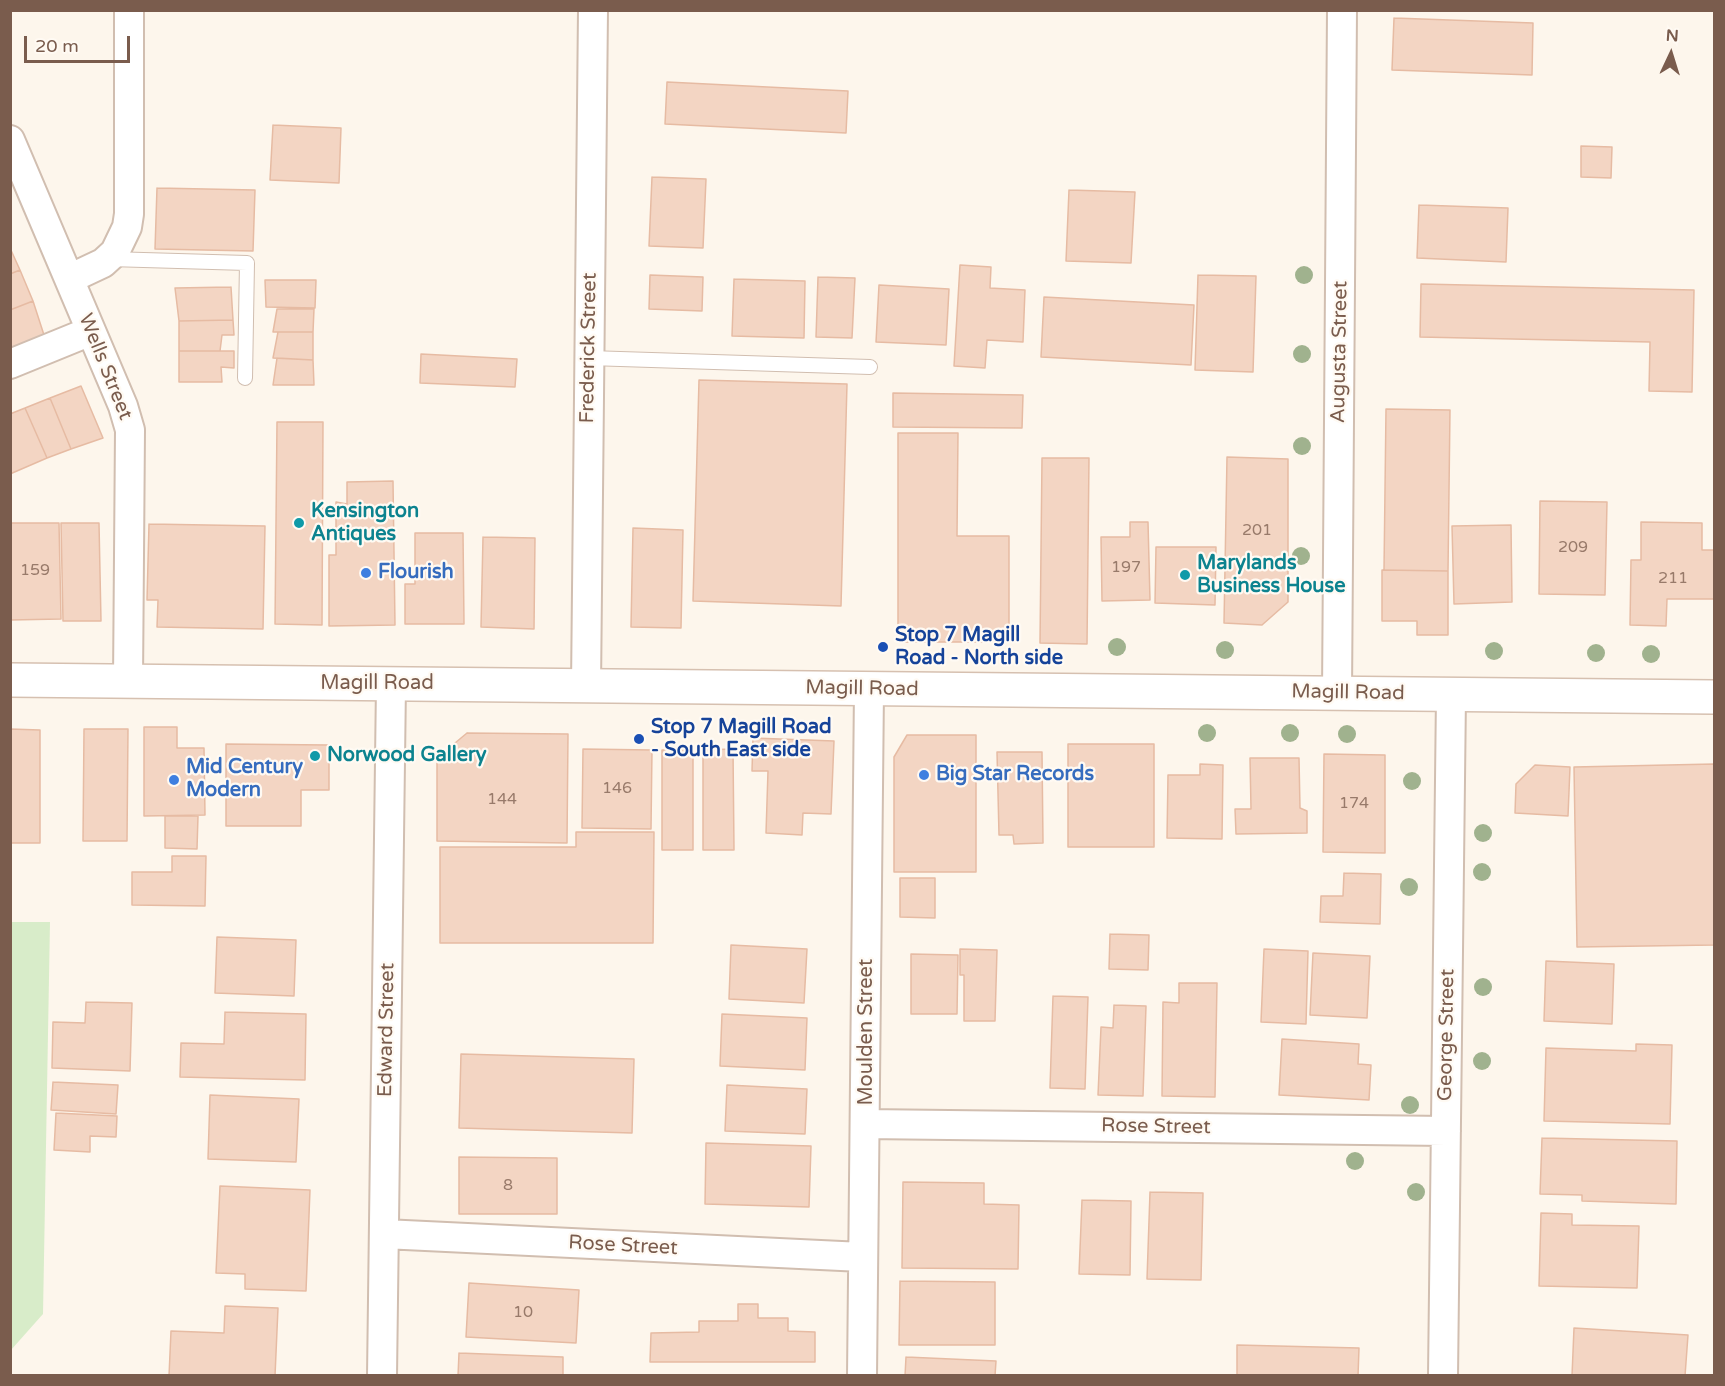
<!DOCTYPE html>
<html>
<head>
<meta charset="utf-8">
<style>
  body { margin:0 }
  #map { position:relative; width:1725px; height:1386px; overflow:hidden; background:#fdf6ec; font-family:"Varela Round",sans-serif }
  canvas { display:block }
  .frame { position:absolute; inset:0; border:12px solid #7a5c4d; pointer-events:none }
  .north { position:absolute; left:1641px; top:24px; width:60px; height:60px; -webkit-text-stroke:4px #fffaf3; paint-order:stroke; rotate:4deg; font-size:16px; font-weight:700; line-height:24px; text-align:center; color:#7a5c4d }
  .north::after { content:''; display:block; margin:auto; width:21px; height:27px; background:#7a5c4d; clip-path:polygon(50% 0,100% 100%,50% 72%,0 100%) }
  .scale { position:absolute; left:24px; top:36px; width:106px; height:27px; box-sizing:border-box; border:3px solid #7a5c4d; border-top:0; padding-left:8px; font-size:18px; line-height:21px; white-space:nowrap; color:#7a5c4d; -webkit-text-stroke:4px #fffaf3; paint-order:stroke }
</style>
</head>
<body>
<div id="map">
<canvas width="1725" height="1386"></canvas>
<div class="frame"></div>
<div class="north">N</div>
<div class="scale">20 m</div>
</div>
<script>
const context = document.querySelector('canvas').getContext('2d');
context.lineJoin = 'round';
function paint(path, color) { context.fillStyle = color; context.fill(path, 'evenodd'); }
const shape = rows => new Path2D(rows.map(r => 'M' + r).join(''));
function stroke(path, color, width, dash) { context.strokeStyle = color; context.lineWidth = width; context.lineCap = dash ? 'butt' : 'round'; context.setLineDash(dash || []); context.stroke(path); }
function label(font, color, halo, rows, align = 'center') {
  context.font = font + ' "Varela Round",sans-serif'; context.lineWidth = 4.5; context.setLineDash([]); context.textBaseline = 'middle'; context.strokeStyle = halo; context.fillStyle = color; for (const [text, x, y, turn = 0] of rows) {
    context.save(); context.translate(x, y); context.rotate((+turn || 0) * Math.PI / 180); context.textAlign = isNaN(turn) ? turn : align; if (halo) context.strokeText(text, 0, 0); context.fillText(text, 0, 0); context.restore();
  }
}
const green = shape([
  [11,922,50,922,43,1314,11,1350]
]);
const building = shape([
  [1394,18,1533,23,1532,75,1392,70,1394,18],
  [667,82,848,91,846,133,665,124,667,82],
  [273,125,341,128,339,183,270,180,273,125],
  [1581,146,1612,147,1611,178,1581,177,1581,146],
  [652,177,706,179,703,248,649,246,652,177],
  [157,188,255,190,253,251,155,249,157,188],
  [1069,190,1135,192,1131,263,1066,261,1069,190],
  [1419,205,1508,208,1506,262,1417,258,1419,205],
  [10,248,20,270,10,274,10,248],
  [960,265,991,267,990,288,1025,290,1023,342,987,340,985,368,954,366,960,265],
  [20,270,33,301,10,310,10,274,20,270],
  [650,275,703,277,702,311,649,309,650,275],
  [1198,275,1256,276,1253,372,1195,370,1198,275],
  [818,277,855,278,852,338,816,337,818,277],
  [734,279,805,281,804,338,732,336,734,279],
  [265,280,316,280,315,308,266,307,265,280],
  [1421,284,1694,290,1692,392,1649,391,1650,342,1420,337,1421,284],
  [879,285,949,289,946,345,876,342,879,285],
  [231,287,233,320,179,321,175,288,231,287],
  [1044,297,1194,305,1191,365,1041,357,1044,297],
  [33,301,44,335,10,350,10,310,33,301],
  [277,309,314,309,313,332,273,332,277,309],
  [233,320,234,335,222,335,220,351,179,351,179,321,233,320],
  [278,332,313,332,313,360,273,358,278,332],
  [179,351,234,351,234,368,221,367,222,382,179,382,179,351],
  [421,354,517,359,515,387,420,383,421,354],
  [277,358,313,360,314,385,273,385,277,358],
  [699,380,847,384,841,606,693,601,699,380],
  [81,386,103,438,71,449,50,398,81,386],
  [893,393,1023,395,1022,428,893,427,893,393],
  [50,398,71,449,47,458,25,408,50,398],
  [25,408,47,458,10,474,10,414,25,408],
  [1386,409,1450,410,1448,571,1384,570,1386,409],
  [277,422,323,422,322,625,275,624,277,422],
  [898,433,958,433,957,536,1009,536,1009,642,898,642,898,433],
  [1227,457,1288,459,1288,602,1262,625,1224,623,1227,457],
  [1042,458,1089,458,1087,644,1040,643,1042,458],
  [393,481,395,625,329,626,329,555,336,555,336,502,347,504,347,482,393,481],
  [1540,501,1607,502,1605,595,1539,594,1540,501],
  [1130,522,1148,522,1150,600,1102,601,1101,537,1130,537,1130,522],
  [1641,522,1702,523,1702,550,1714,550,1714,599,1667,599,1666,626,1630,625,1631,560,1641,560,1641,522],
  [10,523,59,523,61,619,10,620,10,523],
  [61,523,99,523,101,621,63,621,61,523],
  [149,524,265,526,263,629,157,627,158,600,147,600,149,524],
  [1511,525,1512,602,1454,604,1452,526,1511,525],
  [633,528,683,530,681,628,631,627,633,528],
  [415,533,463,533,464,624,405,624,405,584,415,584,415,533],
  [483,537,535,538,534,629,481,627,483,537],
  [1156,547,1216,547,1215,605,1155,603,1156,547],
  [1382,570,1448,571,1448,635,1417,635,1417,621,1382,621,1382,570],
  [144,727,177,727,177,748,204,748,205,815,144,816,144,727],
  [10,729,40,730,40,843,10,843,10,729],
  [84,729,128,729,127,841,83,841,84,729],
  [467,733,568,734,567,843,437,841,437,758,467,733],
  [907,735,976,735,976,872,894,872,894,757,907,735],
  [753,738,834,741,831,814,803,813,802,835,766,833,768,771,752,771,753,738],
  [226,744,329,745,329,790,301,790,301,826,226,826,226,744],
  [1068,744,1154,744,1154,847,1068,847,1068,744],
  [583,749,652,750,651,829,582,828,583,749],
  [733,749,734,850,703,850,703,750,733,749],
  [662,750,693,750,693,850,662,850,662,750],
  [997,752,1042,752,1043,843,1014,844,1013,835,999,835,997,752],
  [1324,754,1385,755,1385,853,1323,852,1324,754],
  [1250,758,1299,758,1300,808,1307,811,1307,833,1236,834,1235,809,1251,809,1250,758],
  [1200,764,1223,765,1222,839,1167,838,1168,775,1200,775,1200,764],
  [1714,764,1714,945,1577,947,1574,767,1714,764],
  [1535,765,1570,767,1568,816,1515,813,1516,784,1535,765],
  [165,816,198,816,197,849,165,848,165,816],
  [576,832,654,832,653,943,440,943,440,847,576,847,576,832],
  [172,856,206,856,205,906,132,905,132,872,172,872,172,856],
  [1344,873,1381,874,1380,924,1320,922,1321,896,1343,896,1344,873],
  [900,878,935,878,935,918,900,917,900,878],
  [1110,934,1149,935,1148,970,1109,969,1110,934],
  [217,937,296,940,294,996,215,993,217,937],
  [731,945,807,949,804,1003,729,999,731,945],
  [960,949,997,950,995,1021,964,1021,964,975,960,975,960,949],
  [1264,949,1308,951,1306,1024,1261,1022,1264,949],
  [1313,953,1370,956,1367,1018,1310,1015,1313,953],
  [911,954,958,955,957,1014,911,1014,911,954],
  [1546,961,1614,964,1612,1024,1544,1021,1546,961],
  [1179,983,1217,983,1215,1097,1162,1096,1163,1002,1179,1003,1179,983],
  [1053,996,1088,997,1085,1089,1050,1088,1053,996],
  [86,1002,132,1003,130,1071,52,1068,53,1022,85,1023,86,1002],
  [1114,1005,1146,1006,1143,1096,1098,1095,1101,1027,1113,1028,1114,1005],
  [225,1012,306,1014,305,1080,180,1077,181,1043,224,1044,225,1012],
  [722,1014,807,1018,805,1070,720,1066,722,1014],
  [1282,1039,1359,1044,1358,1064,1371,1065,1369,1100,1279,1095,1282,1039],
  [1636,1044,1672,1045,1670,1124,1544,1121,1546,1048,1636,1051,1636,1044],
  [461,1054,634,1059,632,1133,459,1128,461,1054],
  [53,1082,118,1085,116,1114,51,1110,53,1082],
  [727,1085,807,1089,805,1134,725,1131,727,1085],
  [210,1095,299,1099,296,1162,208,1159,210,1095],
  [56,1113,117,1116,116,1137,90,1136,90,1152,54,1150,56,1113],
  [1542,1138,1677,1141,1676,1204,1582,1201,1582,1195,1540,1194,1542,1138],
  [706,1143,811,1146,809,1207,705,1204,706,1143],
  [459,1157,557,1158,557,1214,459,1214,459,1157],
  [903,1182,984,1183,984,1204,1019,1205,1018,1269,902,1268,903,1182],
  [220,1186,310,1190,306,1291,245,1289,245,1274,216,1273,220,1186],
  [1150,1192,1203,1193,1201,1280,1147,1279,1150,1192],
  [1082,1200,1131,1201,1130,1275,1079,1274,1082,1200],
  [1541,1213,1572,1214,1572,1225,1639,1226,1637,1288,1539,1286,1541,1213],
  [900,1281,995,1282,995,1345,899,1345,900,1281],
  [469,1283,579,1290,576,1343,466,1337,469,1283],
  [738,1304,758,1304,758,1318,788,1318,788,1331,815,1332,815,1362,650,1362,651,1333,699,1332,699,1321,738,1321,738,1304],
  [225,1306,278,1308,275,1376,169,1376,171,1331,224,1333,225,1306],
  [1574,1328,1688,1335,1685,1376,1572,1376,1574,1328],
  [1237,1345,1359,1348,1358,1376,1237,1376,1237,1345],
  [459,1353,563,1357,563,1376,458,1376,459,1353],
  [906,1357,996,1361,995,1376,905,1376,906,1357]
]);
const service = shape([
  [109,259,247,263,245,378],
  [589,358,870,367]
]);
const minor = shape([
  [10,140,123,406,130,430,128,681],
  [69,279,103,263,115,252,127,227,129,214,129,10],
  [10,364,91,331],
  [586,686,593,10],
  [1337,693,1342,10],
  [866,1124,1446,1131],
  [384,1234,862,1257],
  [382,1376,391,684],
  [862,1376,869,689],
  [1443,1376,1451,695]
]);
const secondary = shape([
  [10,680,1714,697]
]);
const trees = [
  [1304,275],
  [1302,354],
  [1302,446],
  [1301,556],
  [1117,647],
  [1225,650],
  [1494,651],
  [1596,653],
  [1651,654],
  [1207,733],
  [1290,733],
  [1347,734],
  [1412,781],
  [1483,833],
  [1482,872],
  [1409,887],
  [1483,987],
  [1482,1061],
  [1410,1105],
  [1355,1161],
  [1416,1192]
];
const markers = [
  [299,523,6,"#0f9aa8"],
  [366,573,6,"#3f7fe0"],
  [1185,575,6,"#0f9aa8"],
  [883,647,6,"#1a4fb4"],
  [639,739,6,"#1a4fb4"],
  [315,756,6,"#0f9aa8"],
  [924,775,6,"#3f7fe0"],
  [174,780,6,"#3f7fe0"]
];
const numberNames = [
  ["201",1257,531],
  ["209",1573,548],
  ["197",1126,568],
  ["159",35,571],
  ["211",1673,579],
  ["146",617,789],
  ["144",502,800],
  ["174",1354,804],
  ["8",508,1186],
  ["10",523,1313]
];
const streetNames = [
  ["Frederick Street",589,348,-89],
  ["Augusta Street",1340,352,-89],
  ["Wells Street",105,367,68],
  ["Magill Road",377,684],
  ["Magill Road",862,689,1],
  ["Magill Road",1348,693,1],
  ["Edward Street",387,1030,-89],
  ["Moulden Street",867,1032,-90],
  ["George Street",1447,1035,-89],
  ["Rose Street",1156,1127,1],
  ["Rose Street",623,1246,3]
];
const cultureNames = [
  ["Kensington",311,512],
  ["Antiques",311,535],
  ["Marylands",1197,564],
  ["Business House",1197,587],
  ["Norwood Gallery",327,756]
];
const shopNames = [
  ["Flourish",378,573],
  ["Mid Century",186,768],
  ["Modern",186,791],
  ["Big Star Records",936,775]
];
const transitNames = [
  ["Stop 7 Magill",895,636],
  ["Road - North side",895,659],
  ["Stop 7 Magill Road",651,728],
  ["- South East side",651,751]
];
paint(green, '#d8ecc9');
paint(building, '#f3d5c3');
stroke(building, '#e6bba3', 1.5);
stroke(service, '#d1beb0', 16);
stroke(minor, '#d1beb0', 32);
stroke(secondary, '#d6c0b0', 36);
stroke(service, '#fff', 14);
stroke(minor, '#fff', 28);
stroke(secondary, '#fff', 33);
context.fillStyle = '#a0b28e';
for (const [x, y] of trees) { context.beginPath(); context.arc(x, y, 9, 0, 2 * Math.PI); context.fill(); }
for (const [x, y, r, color] of markers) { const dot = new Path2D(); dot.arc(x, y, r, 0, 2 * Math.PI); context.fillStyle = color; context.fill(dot); stroke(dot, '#fffaf3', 2); }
label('16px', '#987a6a', null, numberNames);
label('20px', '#7a5c4d', '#fffaf3', streetNames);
label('bold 20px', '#0d838f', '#fffaf3', cultureNames, 'left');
label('bold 20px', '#366cbe', '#fffaf3', shopNames, 'left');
label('bold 20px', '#164399', '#fffaf3', transitNames, 'left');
</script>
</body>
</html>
